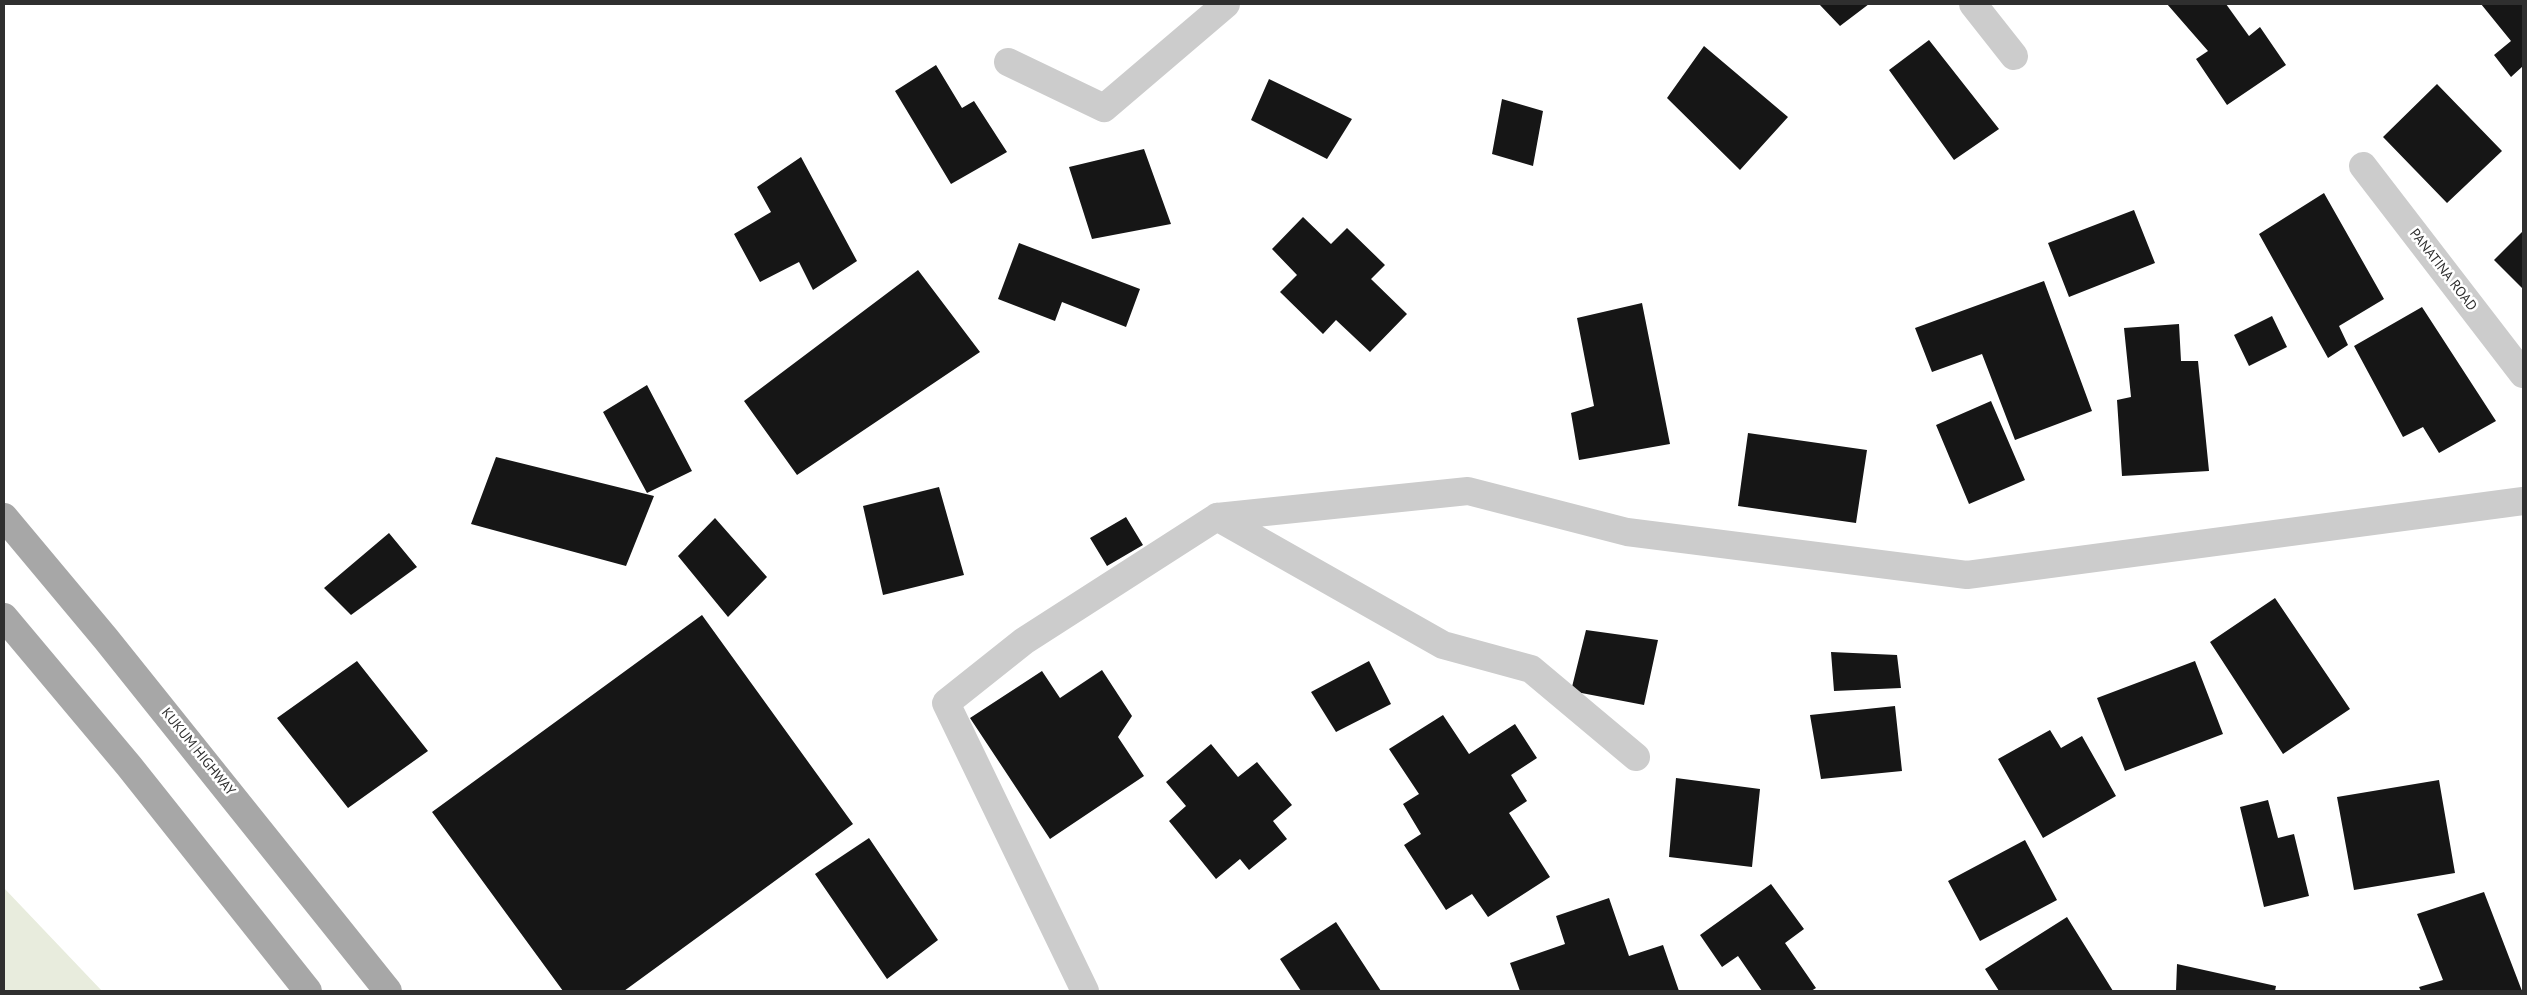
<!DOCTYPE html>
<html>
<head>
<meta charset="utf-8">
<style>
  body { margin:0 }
  #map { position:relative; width:2527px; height:995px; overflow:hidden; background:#fff; font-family:"PT Sans",sans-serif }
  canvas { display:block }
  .frame { position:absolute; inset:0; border:5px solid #2f2f2f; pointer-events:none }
</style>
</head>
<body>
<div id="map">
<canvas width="2527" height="995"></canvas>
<div class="frame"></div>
</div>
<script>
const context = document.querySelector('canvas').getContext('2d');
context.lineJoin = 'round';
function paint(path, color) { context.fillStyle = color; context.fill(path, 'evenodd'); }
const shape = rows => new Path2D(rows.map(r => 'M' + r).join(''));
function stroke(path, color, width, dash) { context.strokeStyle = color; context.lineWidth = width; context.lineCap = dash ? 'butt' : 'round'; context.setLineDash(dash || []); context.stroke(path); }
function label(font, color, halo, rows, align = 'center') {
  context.font = font + ' "PT Sans",sans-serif'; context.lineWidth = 5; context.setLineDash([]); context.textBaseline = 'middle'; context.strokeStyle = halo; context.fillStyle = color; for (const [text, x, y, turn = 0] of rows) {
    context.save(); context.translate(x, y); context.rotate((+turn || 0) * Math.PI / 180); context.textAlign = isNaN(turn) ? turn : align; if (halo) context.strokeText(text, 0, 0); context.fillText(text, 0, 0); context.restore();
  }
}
const green = shape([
  [4,888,102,991,4,991]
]);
const building = shape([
  [1819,4,1869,4,1840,26],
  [2167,4,2226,4,2249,36,2260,27,2286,65,2227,105,2196,59,2208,51],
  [2481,4,2523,4,2523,66,2511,77,2494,55,2511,41],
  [1929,40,1999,129,1954,160,1889,70],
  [1704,46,1788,117,1740,170,1667,98],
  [936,65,962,108,974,101,1007,152,951,184,895,91],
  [1269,79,1352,119,1327,159,1251,120],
  [2437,84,2502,151,2447,203,2383,137],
  [1502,99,1543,111,1533,166,1492,154],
  [1144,149,1171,224,1092,239,1069,167],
  [801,157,857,261,813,290,799,262,760,282,734,234,771,212,757,187],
  [2324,193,2384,299,2339,326,2348,345,2328,358,2259,234],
  [2134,210,2155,263,2069,297,2048,243],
  [1303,217,1331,244,1347,228,1385,265,1371,279,1407,314,1370,352,1336,320,1323,334,1280,292,1297,275,1272,249],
  [2523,231,2523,289,2494,260],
  [1019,243,1140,289,1126,327,1062,302,1055,321,998,299],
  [918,270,980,352,797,475,744,401],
  [2044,281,2092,411,2015,440,1982,354,1932,372,1915,328],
  [1642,303,1670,444,1579,460,1571,413,1594,406,1577,318],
  [2422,307,2496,421,2439,453,2423,427,2403,437,2354,346],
  [2272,316,2287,347,2249,366,2234,335],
  [2179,324,2181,361,2198,361,2209,471,2122,476,2117,400,2131,397,2124,328],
  [647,385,692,471,647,493,603,412],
  [1991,401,2025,480,1969,504,1936,425],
  [1748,433,1867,450,1856,523,1738,506],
  [496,457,654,496,626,566,471,524],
  [939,487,964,575,883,595,863,506],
  [1126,517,1143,545,1107,566,1090,538],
  [715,518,767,577,728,617,678,556],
  [389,533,417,567,351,615,324,588],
  [2275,598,2350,709,2283,754,2210,642],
  [702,615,853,824,624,991,563,991,432,812],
  [1586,630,1658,640,1644,705,1571,691],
  [1831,652,1897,655,1901,688,1834,691],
  [357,661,428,751,348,808,277,718],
  [1369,661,1391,704,1336,732,1311,692],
  [2195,661,2223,734,2125,771,2097,698],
  [1102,670,1132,716,1118,737,1144,776,1050,839,970,718,1042,671,1060,698],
  [1895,706,1902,771,1821,779,1810,715],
  [1443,715,1469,754,1515,724,1537,758,1511,775,1527,801,1509,813,1550,877,1488,917,1472,894,1446,910,1404,845,1421,834,1403,804,1419,794,1389,749],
  [2050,730,2061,748,2082,736,2116,796,2043,838,1998,759],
  [1211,744,1238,777,1257,762,1292,805,1273,821,1287,839,1249,870,1240,859,1216,879,1169,821,1186,806,1166,782],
  [1676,778,1760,789,1752,867,1669,857],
  [2439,780,2455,873,2354,890,2337,797],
  [2268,800,2278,838,2294,834,2309,896,2264,907,2240,807],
  [869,838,938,940,887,979,815,874],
  [2025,840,2057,900,1980,941,1948,881],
  [1771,884,1804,929,1785,943,1816,988,1811,991,1762,991,1738,956,1722,967,1700,935],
  [2484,892,2522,991,2421,991,2419,987,2443,980,2417,914],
  [1609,898,1629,956,1663,945,1679,991,1520,991,1510,963,1565,944,1556,916],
  [2067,917,2113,991,1999,991,1985,969],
  [1336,922,1381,991,1301,991,1280,959],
  [2177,964,2276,986,2275,991,2176,991]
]);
const minor = shape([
  [1973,4,2014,56],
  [1008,62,1104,108,1226,4],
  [2363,166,2523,374],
  [1217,517,1468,491,1627,532,1967,575,2523,501],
  [1085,991,946,703,1024,641,1217,517,1443,645,1531,669,1636,757]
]);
const major = shape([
  [4,517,106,639,388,991],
  [4,617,129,766,308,991]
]);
const streetNames = [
  ["PANATINA ROAD",2443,270,52],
  ["KUKUM HIGHWAY",198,752,51]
];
paint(green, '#e8ecdd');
paint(building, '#161616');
stroke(minor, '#ccc', 28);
stroke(major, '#a7a7a7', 28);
label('14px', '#2f2f2f', '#fff', streetNames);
</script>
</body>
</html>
